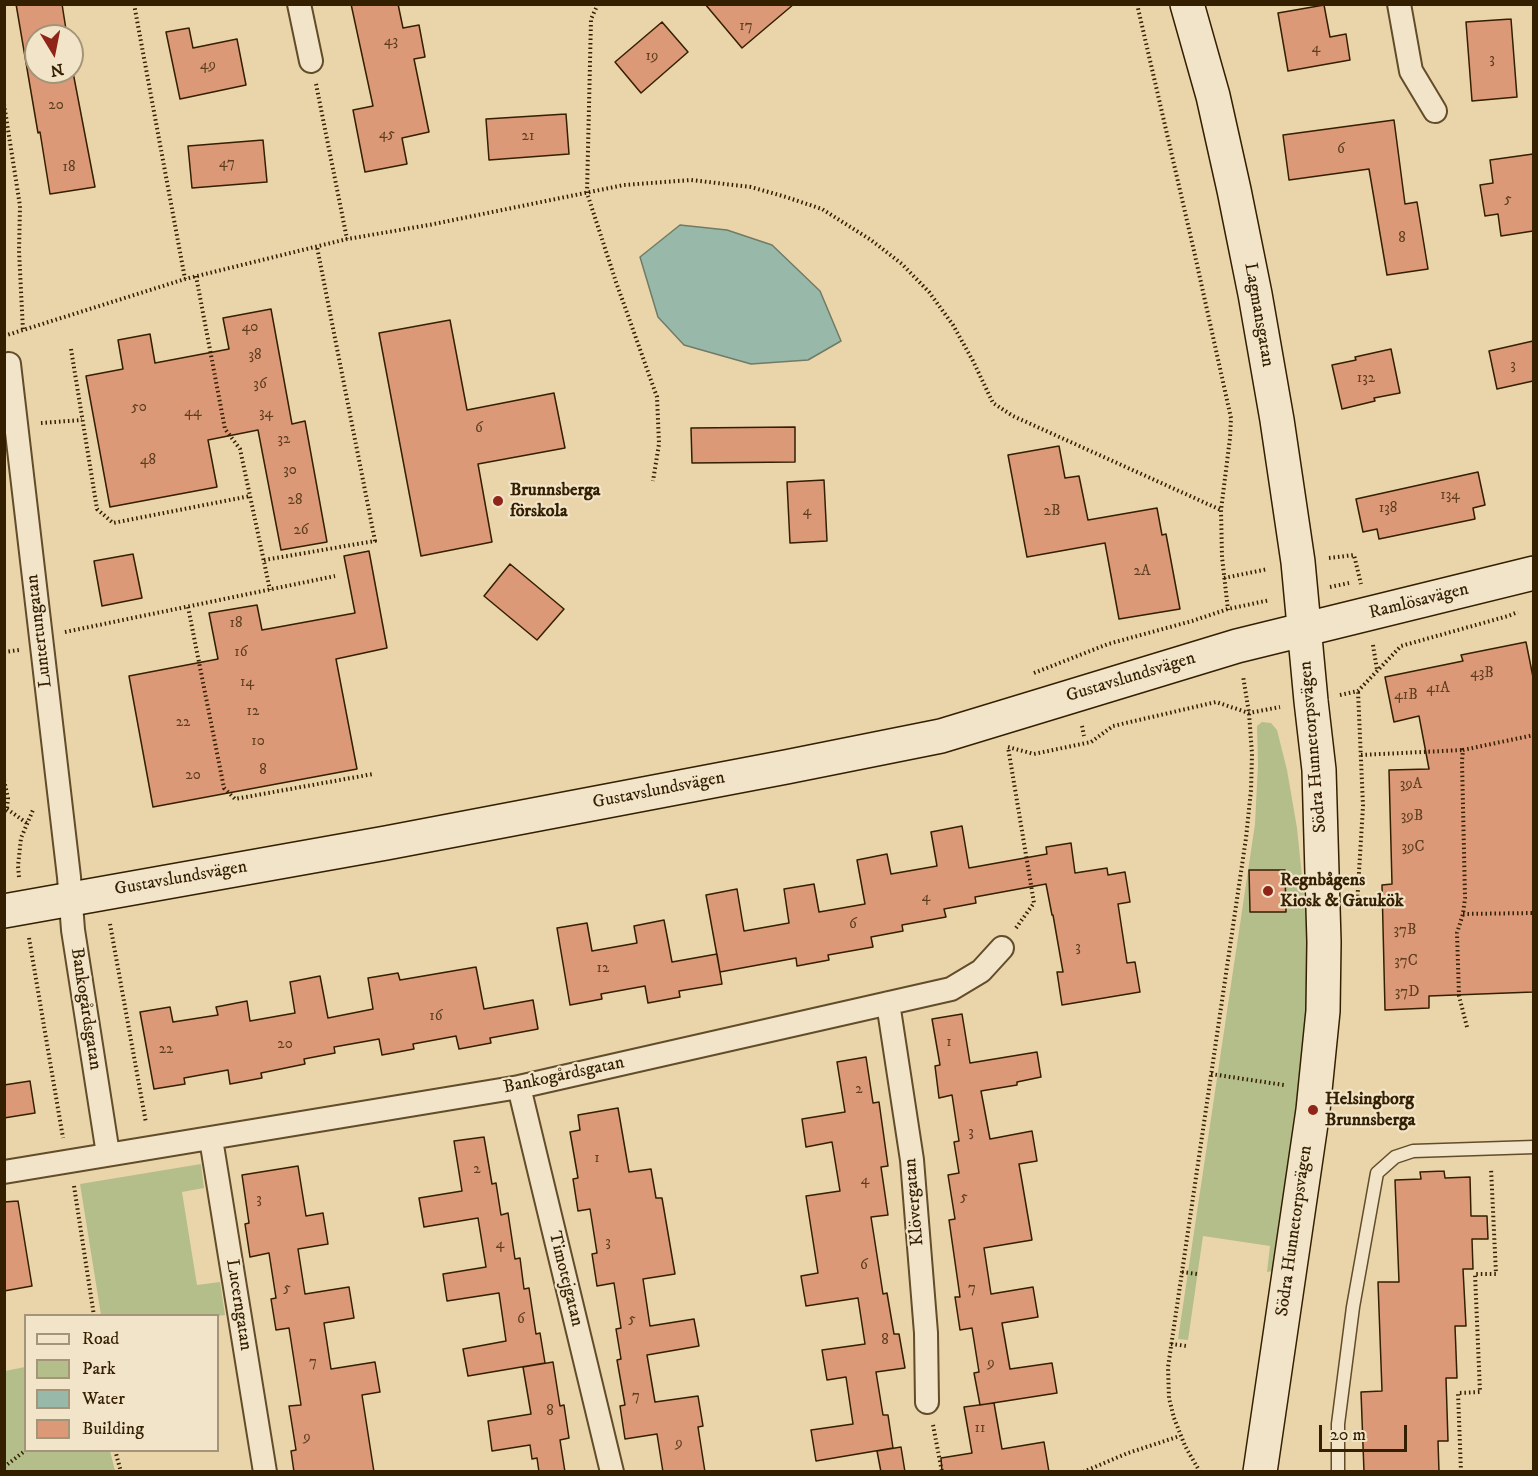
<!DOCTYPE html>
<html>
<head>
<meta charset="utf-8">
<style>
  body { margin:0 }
  #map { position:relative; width:1538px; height:1476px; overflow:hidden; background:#ead5aa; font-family:"IM FELL DW Pica",serif }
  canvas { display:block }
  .frame { position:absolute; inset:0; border:6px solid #341f00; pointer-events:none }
  .legend { position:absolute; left:24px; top:1314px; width:195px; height:138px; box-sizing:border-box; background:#f1e4c8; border:2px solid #a59578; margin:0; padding:8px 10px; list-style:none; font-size:18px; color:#341f00 }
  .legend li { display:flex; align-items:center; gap:12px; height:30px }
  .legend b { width:30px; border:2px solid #a59578 }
  .north { position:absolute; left:24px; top:24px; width:60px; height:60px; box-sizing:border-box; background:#f1e4c8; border:2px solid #a59578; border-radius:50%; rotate:170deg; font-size:16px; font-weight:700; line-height:24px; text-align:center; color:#341f00 }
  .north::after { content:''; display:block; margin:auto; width:21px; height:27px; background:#8f2418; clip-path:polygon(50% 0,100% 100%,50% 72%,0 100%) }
  .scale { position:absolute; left:1319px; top:1425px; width:88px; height:27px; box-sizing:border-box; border:3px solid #341f00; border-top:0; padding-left:8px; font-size:18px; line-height:21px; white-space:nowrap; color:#341f00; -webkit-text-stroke:4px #f1e4c8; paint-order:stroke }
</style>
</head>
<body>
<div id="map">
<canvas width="1538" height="1476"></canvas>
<div class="frame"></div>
<ul class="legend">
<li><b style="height:8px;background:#f1e4c8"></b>Road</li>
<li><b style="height:16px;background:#b3be8b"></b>Park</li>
<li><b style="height:16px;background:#98b9aa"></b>Water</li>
<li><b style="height:16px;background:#db9978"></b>Building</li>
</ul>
<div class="north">N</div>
<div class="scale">20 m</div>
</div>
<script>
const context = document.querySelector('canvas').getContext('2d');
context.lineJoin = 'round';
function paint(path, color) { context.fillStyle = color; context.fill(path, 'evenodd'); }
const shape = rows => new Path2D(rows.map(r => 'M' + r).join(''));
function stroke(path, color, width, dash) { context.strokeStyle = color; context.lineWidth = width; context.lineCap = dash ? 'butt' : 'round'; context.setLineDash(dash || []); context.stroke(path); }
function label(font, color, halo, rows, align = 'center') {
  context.font = font + ' "IM FELL DW Pica",serif'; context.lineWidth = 4.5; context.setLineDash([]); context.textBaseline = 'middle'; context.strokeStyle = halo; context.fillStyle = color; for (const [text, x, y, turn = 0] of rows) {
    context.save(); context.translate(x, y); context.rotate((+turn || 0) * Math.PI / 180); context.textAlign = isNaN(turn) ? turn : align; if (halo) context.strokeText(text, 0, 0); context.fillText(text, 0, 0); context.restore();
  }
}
const green = shape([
  [1262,722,1271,723,1277,730,1287,770,1297,828,1306,915,1308,960,1306,1027,1294,1136,1273,1271,1267,1272,1270,1246,1203,1236,1188,1340,1178,1339,1255,824,1258,765,1257,726],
  [201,1164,204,1188,182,1192,197,1285,220,1282,225,1315,218,1316,101,1315,80,1184],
  [25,1367,26,1450,110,1451,115,1471,5,1471,5,1371]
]);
const water = shape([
  [680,225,727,230,772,245,820,291,841,341,808,360,751,364,684,345,658,317,640,257,680,225]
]);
const building = shape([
  [16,4,62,4,67,36,36,36,36,72,72,72,72,67,95,187,50,194,40,132,38,133,16,4],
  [351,4,398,4,403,28,419,25,425,57,414,59,429,132,402,138,407,164,365,172,353,110,373,106,351,4],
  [705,4,794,4,742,48,705,4],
  [1324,5,1330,37,1346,34,1350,60,1288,71,1278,13,1324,5],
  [1511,19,1517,97,1472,101,1466,22,1511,19],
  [662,22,688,52,641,93,615,62,662,22],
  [189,28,193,48,237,39,246,85,180,99,166,32,189,28],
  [566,114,569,154,489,160,486,119,566,114],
  [1394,120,1405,204,1417,202,1428,269,1387,275,1369,169,1289,180,1283,135,1394,120],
  [263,140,267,182,192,188,188,146,263,140],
  [1533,154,1533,231,1501,236,1498,214,1485,216,1480,185,1493,183,1490,160,1533,154],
  [271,309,292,424,305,421,327,542,281,550,258,430,208,440,217,487,110,507,86,376,123,369,118,340,150,334,155,363,229,349,223,318,271,309],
  [450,320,467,410,554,393,565,448,478,464,492,542,421,556,379,333,450,320],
  [1533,341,1533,381,1497,389,1489,351,1533,341],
  [1391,349,1400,393,1374,398,1375,401,1342,409,1332,365,1356,360,1355,357,1391,349],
  [795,427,795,462,692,463,691,428,795,427],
  [1059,446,1065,478,1079,476,1088,520,1157,508,1162,535,1166,534,1180,609,1119,619,1105,543,1027,557,1008,455,1059,446],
  [1478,472,1485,505,1473,508,1475,519,1379,539,1377,529,1363,532,1356,499,1478,472],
  [824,480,827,541,790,543,787,482,824,480],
  [369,551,387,648,336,659,357,769,153,807,129,676,218,659,209,613,257,605,262,630,355,613,344,556,369,551],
  [133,554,142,598,102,606,94,561,133,554],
  [510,564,564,609,537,640,484,596,510,564],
  [1526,642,1533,677,1533,992,1429,996,1429,1008,1385,1010,1382,885,1392,884,1389,770,1429,769,1419,716,1394,722,1385,677,1463,661,1461,655,1526,642],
  [962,826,969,868,1047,854,1046,847,1071,843,1075,873,1107,868,1108,875,1125,872,1130,902,1118,904,1127,963,1135,962,1140,992,1062,1005,1057,972,1063,972,1053,915,1052,915,1046,884,975,897,976,903,944,909,946,917,902,925,903,931,871,937,873,947,828,955,829,960,797,966,796,958,720,972,706,895,737,889,744,931,789,923,784,889,814,884,819,912,865,904,857,860,887,854,891,874,937,866,931,832,962,826],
  [1249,870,1285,870,1286,912,1250,912,1249,870],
  [664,920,672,962,717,954,722,984,679,991,680,997,648,1003,645,986,601,994,602,999,570,1005,557,928,587,923,592,951,637,943,634,926,664,920],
  [476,967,484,1009,533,1000,538,1029,490,1038,491,1043,459,1049,456,1036,413,1044,414,1049,382,1055,379,1039,334,1047,335,1053,304,1059,305,1064,261,1073,262,1078,230,1084,228,1070,184,1078,185,1084,154,1089,140,1012,170,1007,173,1022,218,1015,216,1007,247,1001,250,1021,295,1013,290,982,320,976,328,1018,373,1009,368,978,398,973,400,980,476,967],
  [962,1014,970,1063,1037,1052,1041,1077,1017,1082,1017,1085,981,1091,990,1139,1032,1131,1037,1161,1019,1164,1032,1240,984,1248,991,1294,1033,1287,1038,1317,1002,1323,1010,1369,1052,1363,1057,1393,980,1405,974,1373,979,1372,972,1328,960,1330,955,1297,960,1297,949,1220,955,1219,948,1175,959,1173,954,1142,959,1141,952,1095,939,1098,935,1066,940,1065,932,1019,962,1014],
  [866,1057,873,1103,879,1102,888,1166,881,1167,888,1215,871,1217,883,1294,887,1293,894,1334,899,1334,905,1368,876,1372,883,1415,888,1415,893,1448,816,1461,811,1430,853,1424,846,1377,827,1380,822,1350,865,1344,858,1298,806,1306,801,1276,818,1273,806,1196,840,1191,832,1142,806,1147,802,1119,845,1112,837,1062,866,1057],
  [30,1081,35,1113,4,1118,4,1085,30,1081],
  [618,1108,629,1172,651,1169,656,1198,662,1198,675,1274,643,1279,650,1326,694,1319,699,1346,647,1355,655,1402,698,1396,703,1426,698,1427,705,1472,663,1472,657,1434,625,1439,620,1406,625,1405,617,1360,621,1359,616,1329,621,1328,614,1283,597,1286,592,1254,597,1253,590,1209,578,1211,573,1179,578,1178,570,1132,580,1130,578,1115,618,1108],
  [484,1137,492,1184,496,1183,501,1215,508,1213,515,1259,520,1258,524,1289,529,1288,536,1334,540,1333,545,1363,468,1376,463,1349,506,1341,499,1293,447,1301,443,1274,486,1267,478,1218,424,1227,419,1198,462,1191,454,1141,484,1137],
  [298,1166,306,1216,323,1213,328,1244,298,1249,305,1294,349,1287,354,1318,324,1323,331,1369,375,1362,380,1392,362,1395,374,1472,294,1472,291,1451,296,1450,289,1406,301,1405,289,1328,276,1330,271,1299,276,1298,269,1253,250,1257,245,1224,249,1223,242,1175,298,1166],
  [1444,1171,1445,1178,1470,1177,1471,1216,1487,1216,1488,1239,1472,1239,1473,1269,1463,1269,1466,1326,1455,1326,1457,1378,1446,1378,1448,1441,1438,1441,1439,1472,1364,1472,1361,1392,1382,1391,1378,1282,1399,1282,1395,1180,1421,1179,1420,1172,1444,1171],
  [18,1201,32,1286,4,1291,4,1202,18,1201],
  [553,1362,560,1406,564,1405,569,1438,560,1440,565,1472,539,1472,537,1458,532,1459,530,1445,492,1451,488,1421,531,1414,523,1367,553,1362],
  [994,1403,1002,1449,1044,1442,1049,1472,942,1472,941,1458,972,1453,964,1407,994,1403],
  [901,1447,905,1472,881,1472,877,1451,901,1447]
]);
const path = shape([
  [134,4,185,279],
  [598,4,591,19,587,193,616,282,657,397,659,444,653,481],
  [1137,4,1194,251,1231,418,1230,438,1221,510,1222,557,1228,610],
  [316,84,347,239],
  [4,104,20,206,19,251,23,331],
  [196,276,225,429,240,449,270,590],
  [4,336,185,279,347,239,429,225,624,185,691,180,751,187,786,197,822,209,871,240,902,264,929,292,953,325,973,361,993,403,1013,416,1221,510],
  [71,349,97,509,113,523,250,496],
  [41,423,82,420],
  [1329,558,1354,555,1361,584],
  [264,560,375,541,317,247],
  [1224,578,1268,569],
  [1330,587,1349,583],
  [188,607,224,788,235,799,373,774],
  [65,632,335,576],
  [1373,645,1377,670],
  [4,652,19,650],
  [1034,673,1108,644,1192,621,1228,609,1270,600],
  [1340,695,1358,691,1401,646,1508,616,1518,612],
  [1082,726,1084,736],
  [1361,755,1463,750],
  [4,780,8,798,7,809,4,812],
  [7,809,28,824],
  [19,877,18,866,21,838,33,810],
  [1357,905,1363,806,1358,691],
  [1463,914,1534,913],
  [110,924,146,1123],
  [1016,928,1034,903,1008,747,1034,754,1091,742,1113,726,1216,702,1249,713,1280,707],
  [29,938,63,1138],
  [1467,1027,1459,996,1457,933,1463,914,1465,898,1462,761,1463,750,1534,735],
  [1211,1074,1284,1085],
  [74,1186,94,1316],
  [1182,1272,1197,1274],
  [1171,1344,1187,1346],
  [933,1425,942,1472],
  [115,1450,121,1472],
  [4,1467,26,1450],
  [1083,1472,1128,1453,1180,1436],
  [1200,1472,1185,1446,1174,1418,1169,1398,1168,1367,1246,838,1251,790,1252,754,1249,713,1243,676],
  [1461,1472,1458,1393,1480,1392,1475,1274,1496,1274,1491,1168]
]);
const lane = shape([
  [1338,1472,1338,1424,1353,1307,1377,1173,1395,1157,1413,1151,1534,1147]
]);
const street = shape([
  [299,4,311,61],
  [1399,4,1411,71,1435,111],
  [9,364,69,877,73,930,108,1154],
  [888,1003,912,1160,926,1333,927,1402],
  [519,1087,612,1472],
  [211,1139,265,1472],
  [4,1172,519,1087,951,989,981,971,1002,948]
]);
const secondary = shape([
  [1187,4,1213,96,1234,190,1255,294,1277,420,1298,562,1311,701,1319,770,1324,942,1323,1011,1313,1110,1260,1472],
  [4,911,386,843,786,767,941,736,1237,646,1534,573]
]);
const markers = [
  [498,501,6,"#8f2418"],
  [1268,891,6,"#8f2418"],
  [1313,1110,6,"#8f2418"]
];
const numberNames = [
  ["17",746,27],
  ["43",391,42],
  ["4",1316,49],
  ["19",652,57],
  ["3",1492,60],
  ["49",208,66],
  ["20",56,106],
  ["45",387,135],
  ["21",528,137],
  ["6",1341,150],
  ["47",227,164],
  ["18",69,168],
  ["5",1508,200],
  ["8",1402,239],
  ["40",250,328],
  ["38",255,356],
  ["3",1513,366],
  ["132",1366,379],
  ["36",260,385],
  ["50",139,408],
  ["44",193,413],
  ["34",266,414],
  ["6",479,429],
  ["32",284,440],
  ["48",148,461],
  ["30",290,471],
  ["134",1450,496],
  ["28",295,501],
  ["138",1388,509],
  ["4",807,512],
  ["2B",1052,512],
  ["26",301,531],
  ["2A",1142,572],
  ["18",236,624],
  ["16",241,653],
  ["43B",1482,674],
  ["14",247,683],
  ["41A",1438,689],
  ["41B",1406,696],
  ["12",253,712],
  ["22",183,723],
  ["10",258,742],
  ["8",263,771],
  ["20",193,776],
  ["39A",1411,785],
  ["39B",1412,817],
  ["39C",1413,848],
  ["4",926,898],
  ["6",853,925],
  ["37B",1405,931],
  ["3",1078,948],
  ["37C",1406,962],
  ["12",603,969],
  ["37D",1407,993],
  ["16",436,1017],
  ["1",949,1043],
  ["20",285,1045],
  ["22",166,1050],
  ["2",859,1090],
  ["3",971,1133],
  ["1",597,1159],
  ["2",477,1170],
  ["4",865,1181],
  ["5",964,1198],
  ["3",259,1200],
  ["3",608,1243],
  ["4",500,1245],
  ["6",864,1266],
  ["5",287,1289],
  ["7",972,1289],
  ["6",521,1320],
  ["5",632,1320],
  ["8",885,1341],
  ["7",313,1363],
  ["9",991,1364],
  ["7",636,1397],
  ["8",550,1412],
  ["11",980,1429],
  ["9",307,1438],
  ["9",679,1444]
];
const streetNames = [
  ["Lagmansgatan",1258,315,80],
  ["Ramlösavägen",1419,602,-14],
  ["Luntertungatan",40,631,-97],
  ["Gustavslundsvägen",1131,678,-17],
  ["Södra Hunnetorpsvägen",1314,747,-95],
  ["Gustavslundsvägen",659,791,-11],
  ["Gustavslundsvägen",181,879,-10],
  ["Bankogårdsgatan",85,1009,81],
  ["Bankogårdsgatan",564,1076,-12],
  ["Klövergatan",915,1202,-95],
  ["Södra Hunnetorpsvägen",1295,1231,-82],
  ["Timotejgatan",565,1279,76],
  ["Lucerngatan",238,1305,81]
];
const poiNames = [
  ["Brunnsberga",510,491],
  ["förskola",510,512],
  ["Regnbågens",1280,881],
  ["Kiosk & Gatukök",1280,902],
  ["Helsingborg",1325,1100],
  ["Brunnsberga",1325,1121]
];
paint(green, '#b3be8b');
paint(water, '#98b9aa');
stroke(water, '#707b66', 1.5);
paint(building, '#db9978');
stroke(building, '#341f00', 1.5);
stroke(lane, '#624c2a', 15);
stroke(street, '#624c2a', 26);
stroke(secondary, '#341f00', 36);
stroke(path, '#341f00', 4, [1.5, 3]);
stroke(lane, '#f1e4c8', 12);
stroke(street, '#f1e4c8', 22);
stroke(secondary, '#f1e4c8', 33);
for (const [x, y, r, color] of markers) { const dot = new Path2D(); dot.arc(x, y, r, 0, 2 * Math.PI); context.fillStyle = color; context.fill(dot); stroke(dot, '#f1e4c8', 2); }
label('15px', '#5e3e1e', null, numberNames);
label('18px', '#341f00', '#f1e4c8', streetNames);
label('bold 18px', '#341f00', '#f1e4c8', poiNames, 'left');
</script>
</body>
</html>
